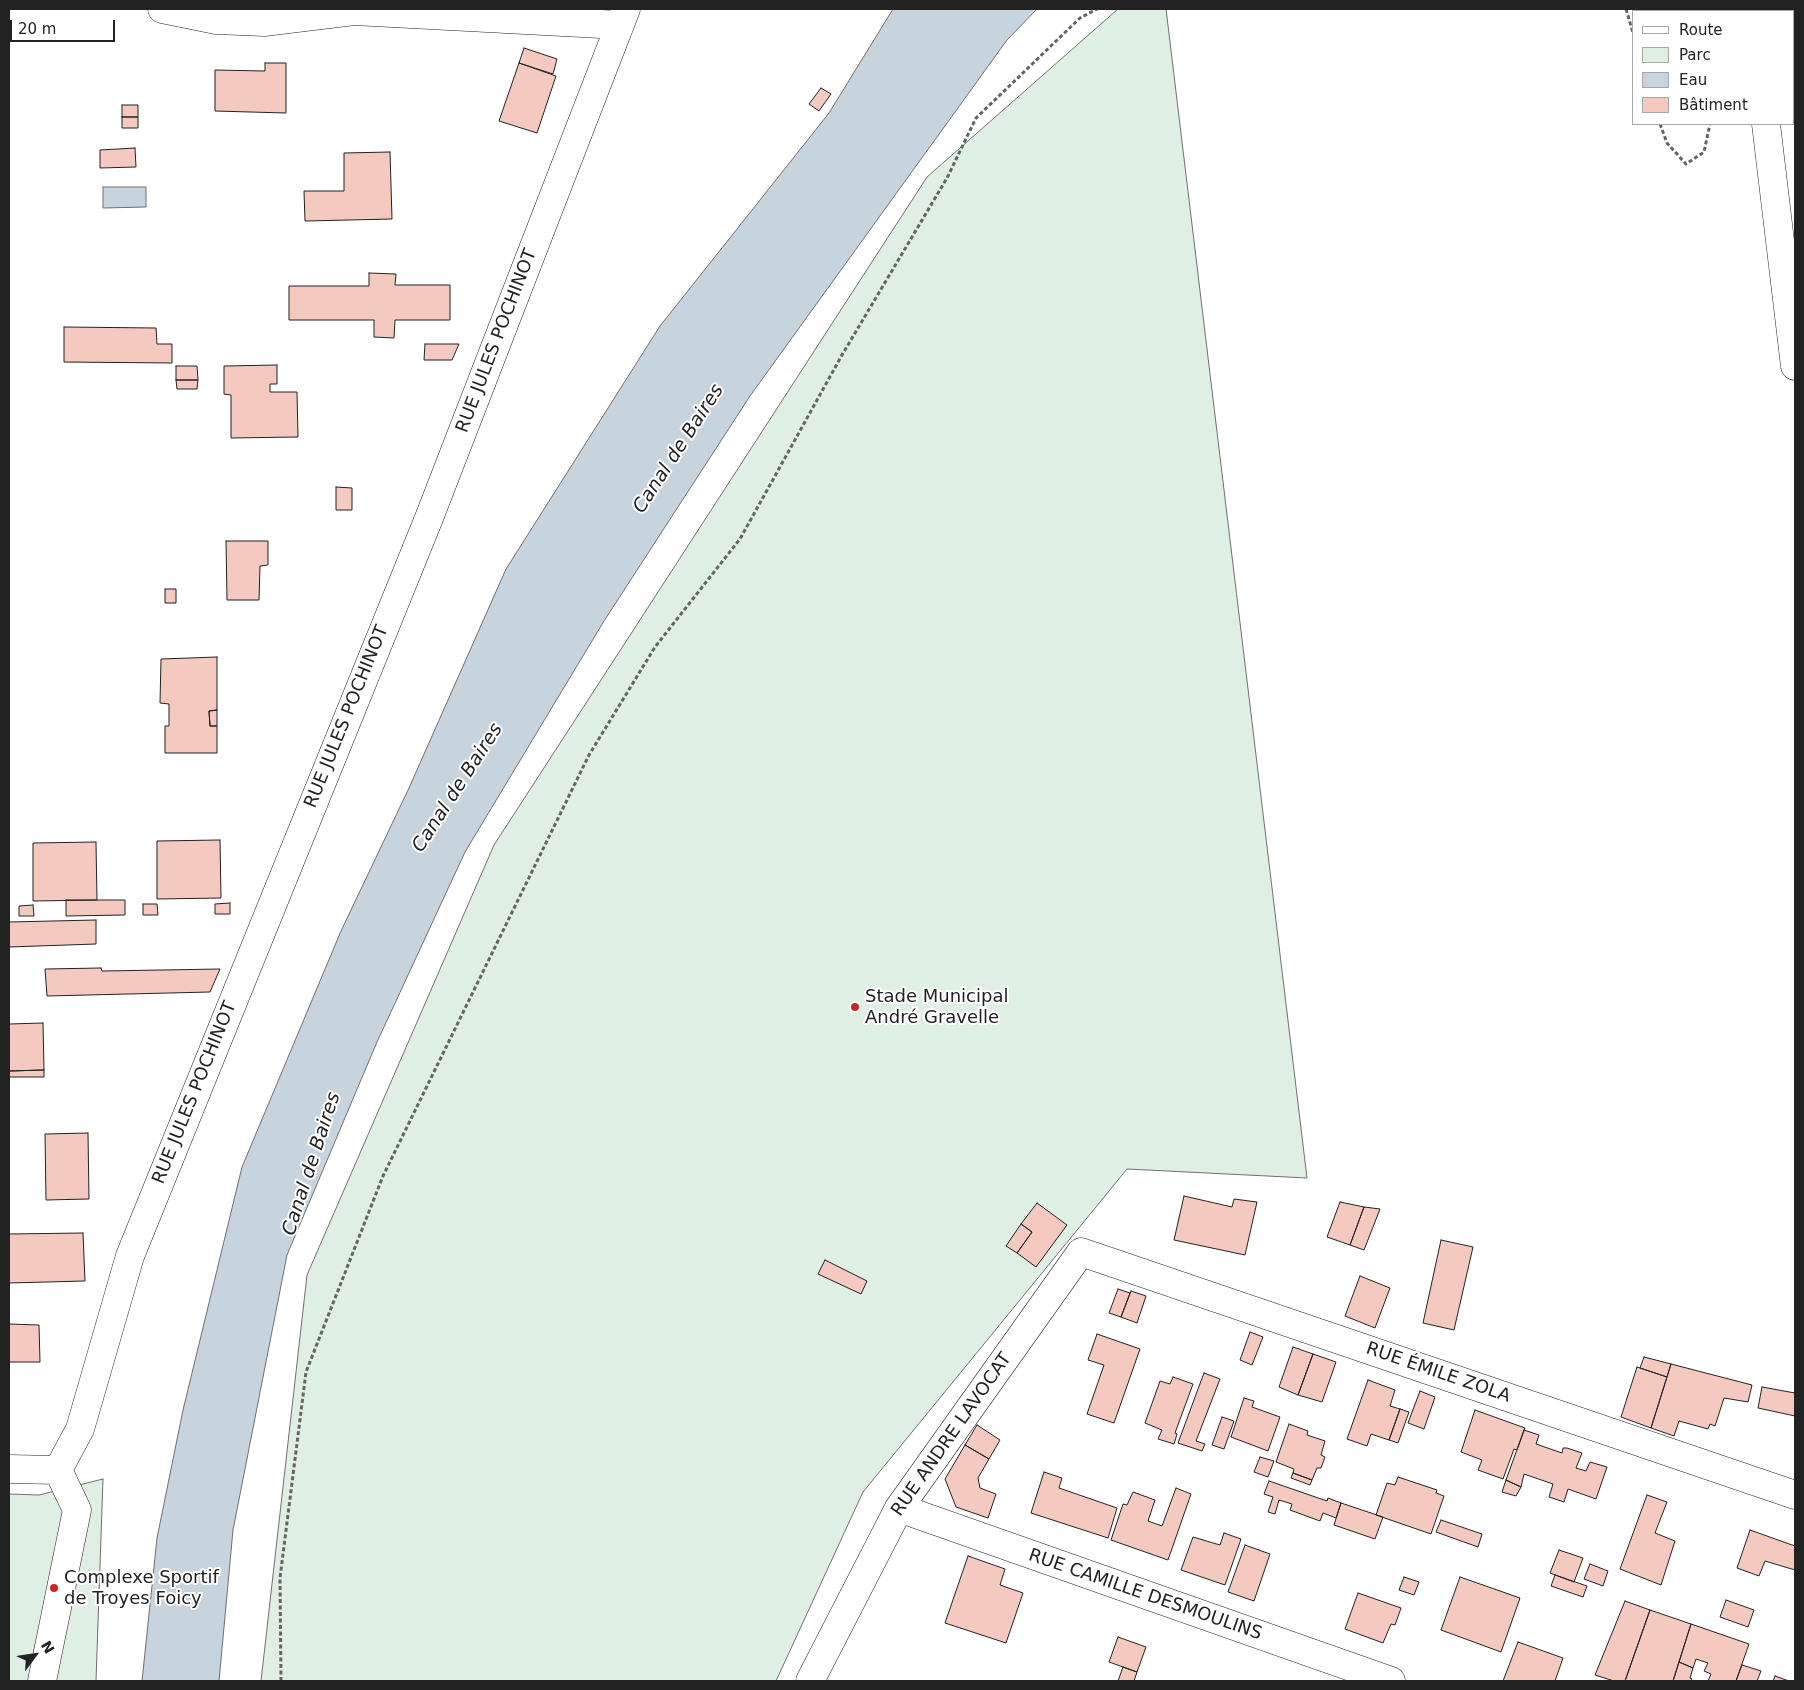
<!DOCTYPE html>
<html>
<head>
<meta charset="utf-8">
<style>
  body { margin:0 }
  #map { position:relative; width:1804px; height:1690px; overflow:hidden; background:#fff; font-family:"DejaVu Sans",sans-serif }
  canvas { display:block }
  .frame { position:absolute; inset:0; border:10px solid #222; pointer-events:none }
  .legend { position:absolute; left:1632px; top:10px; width:162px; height:115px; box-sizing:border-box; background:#fff; border:1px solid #a7a7a7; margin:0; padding:6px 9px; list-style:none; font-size:15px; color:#222 }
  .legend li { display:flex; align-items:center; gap:10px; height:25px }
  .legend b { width:25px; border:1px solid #a7a7a7 }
  .north { position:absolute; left:10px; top:1630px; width:50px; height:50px; -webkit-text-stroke:4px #fff; paint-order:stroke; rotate:59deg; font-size:14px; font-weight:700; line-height:20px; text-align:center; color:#222 }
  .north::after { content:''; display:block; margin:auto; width:18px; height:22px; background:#222; clip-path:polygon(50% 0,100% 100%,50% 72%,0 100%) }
  .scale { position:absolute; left:10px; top:20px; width:105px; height:22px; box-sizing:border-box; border:2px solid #222; border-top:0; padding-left:6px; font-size:15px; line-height:18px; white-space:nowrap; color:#222; -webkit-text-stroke:4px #fff; paint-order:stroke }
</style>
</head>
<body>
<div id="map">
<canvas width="1804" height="1690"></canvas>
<div class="frame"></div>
<ul class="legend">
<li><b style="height:6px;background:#fff"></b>Route</li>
<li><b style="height:14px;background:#e0efe3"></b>Parc</li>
<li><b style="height:14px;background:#c7d3dd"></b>Eau</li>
<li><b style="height:14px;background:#f3c9c0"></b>Bâtiment</li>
</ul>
<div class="north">N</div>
<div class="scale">20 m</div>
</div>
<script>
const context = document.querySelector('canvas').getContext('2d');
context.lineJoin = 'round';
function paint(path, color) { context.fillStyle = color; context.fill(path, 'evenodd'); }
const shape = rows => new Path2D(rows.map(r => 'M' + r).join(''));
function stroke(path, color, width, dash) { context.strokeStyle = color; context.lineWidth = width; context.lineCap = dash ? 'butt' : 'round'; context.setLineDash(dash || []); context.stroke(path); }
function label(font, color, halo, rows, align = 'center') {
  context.font = font + ' "DejaVu Sans",sans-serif'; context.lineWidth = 4; context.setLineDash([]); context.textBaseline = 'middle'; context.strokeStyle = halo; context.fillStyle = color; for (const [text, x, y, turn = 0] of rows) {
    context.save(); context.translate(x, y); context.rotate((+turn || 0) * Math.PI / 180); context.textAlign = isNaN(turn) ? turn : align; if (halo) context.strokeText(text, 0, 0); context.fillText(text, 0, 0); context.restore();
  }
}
const green = shape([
  [1118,9,1166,9,1307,1178,1127,1169,863,1492,776,1681,261,1681,307,1275,494,845,927,177,1118,9],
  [103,1479,96,1681,9,1681,9,1494,39,1495,103,1479]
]);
const water = shape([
  [893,9,1037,9,1007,40,750,396,604,621,465,852,377,1042,287,1255,233,1530,219,1681,142,1681,157,1538,183,1410,242,1167,341,931,409,788,506,569,660,326,829,113,893,9],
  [103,187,146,187,146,207,103,208,103,187]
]);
const building = shape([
  [524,48,557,59,553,74,519,63,524,48],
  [265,63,286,63,286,113,215,111,215,70,265,71,265,63],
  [519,63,556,76,537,133,499,121,519,63],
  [821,88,831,94,819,111,809,104,821,88],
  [122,105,138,105,138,117,122,117,122,105],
  [122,117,138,117,138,128,122,128,122,117],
  [135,148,136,167,100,168,100,150,135,148],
  [390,152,392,219,305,221,304,191,344,191,344,153,390,152],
  [369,273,396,274,395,285,450,285,450,320,395,320,394,338,374,337,374,320,289,320,289,286,369,286,369,273],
  [64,327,156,328,157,344,172,344,172,363,64,362,64,327],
  [425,344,459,344,452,360,424,360,425,344],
  [277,365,277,384,270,384,270,392,297,392,298,437,231,438,231,395,224,394,224,366,277,365],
  [176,366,197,366,198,380,176,380,176,366],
  [176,380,198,380,197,389,177,389,176,380],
  [336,487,352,488,352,510,336,510,336,487],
  [226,541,268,541,268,565,260,566,259,600,227,600,226,541],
  [165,589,176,589,176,603,165,603,165,589],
  [217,657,217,710,209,711,210,726,217,726,217,753,165,753,165,726,169,726,169,704,160,703,161,659,217,657],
  [217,710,217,726,210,726,209,711,217,710],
  [220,840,221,898,157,899,157,841,220,840],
  [96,842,97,900,33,901,33,843,96,842],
  [66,900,125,900,125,915,66,916,66,900],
  [230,903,230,914,215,914,215,904,230,903],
  [143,904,157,904,158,915,143,915,143,904],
  [33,905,34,916,19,916,19,906,33,905],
  [96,920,96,944,9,947,9,922,96,920],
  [101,968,102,971,220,969,210,992,47,996,45,969,101,968],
  [43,1023,44,1070,9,1071,9,1024,43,1023],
  [44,1070,44,1077,9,1077,9,1071,44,1070],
  [88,1133,89,1199,46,1200,45,1134,88,1133],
  [1184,1196,1232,1207,1234,1199,1257,1202,1245,1255,1174,1240,1184,1196],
  [1340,1202,1364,1207,1350,1245,1327,1237,1340,1202],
  [1037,1203,1067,1225,1036,1267,1017,1253,1032,1232,1021,1224,1037,1203],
  [1364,1207,1380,1209,1364,1250,1350,1245,1364,1207],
  [1021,1224,1032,1232,1017,1253,1006,1246,1021,1224],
  [83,1233,85,1281,9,1283,9,1234,83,1233],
  [1441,1240,1473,1247,1454,1330,1423,1323,1441,1240],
  [825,1260,867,1281,861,1294,818,1274,825,1260],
  [1360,1276,1390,1288,1375,1328,1345,1316,1360,1276],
  [1118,1289,1130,1293,1121,1317,1109,1313,1118,1289],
  [1131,1291,1146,1296,1137,1323,1121,1317,1131,1291],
  [9,1324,39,1325,40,1362,9,1362,9,1324],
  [1250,1332,1263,1337,1252,1365,1240,1360,1250,1332],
  [1097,1334,1140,1349,1114,1423,1087,1414,1104,1365,1088,1360,1097,1334],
  [1293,1347,1313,1354,1298,1395,1279,1387,1293,1347],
  [1313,1354,1336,1362,1322,1402,1298,1395,1313,1354],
  [1644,1357,1671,1364,1667,1377,1640,1368,1644,1357],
  [1671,1364,1752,1385,1748,1402,1724,1398,1715,1426,1710,1424,1708,1429,1679,1421,1674,1436,1651,1428,1671,1364],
  [1637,1367,1667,1377,1651,1428,1621,1417,1637,1367],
  [1204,1373,1220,1379,1196,1441,1205,1444,1202,1451,1178,1443,1204,1373],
  [1173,1377,1193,1384,1175,1433,1177,1434,1174,1444,1158,1439,1162,1430,1145,1423,1160,1381,1170,1384,1173,1377],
  [1368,1380,1395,1390,1390,1406,1400,1409,1389,1440,1371,1434,1367,1446,1347,1439,1368,1380],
  [1762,1387,1795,1393,1795,1416,1758,1408,1762,1387],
  [1420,1391,1435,1397,1424,1429,1408,1423,1420,1391],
  [1244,1398,1254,1401,1252,1407,1280,1417,1268,1451,1231,1437,1244,1398],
  [1400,1409,1409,1412,1398,1443,1389,1440,1400,1409],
  [1475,1410,1525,1428,1517,1450,1514,1449,1503,1479,1478,1470,1482,1460,1461,1452,1475,1410],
  [1222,1417,1234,1421,1224,1449,1212,1445,1222,1417],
  [1289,1424,1308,1431,1307,1435,1325,1441,1321,1455,1325,1457,1321,1468,1317,1468,1312,1480,1293,1473,1294,1469,1276,1462,1289,1424],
  [977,1425,1000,1440,989,1459,965,1445,977,1425],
  [1524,1430,1539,1435,1536,1444,1562,1453,1563,1448,1567,1448,1582,1453,1576,1468,1586,1471,1590,1462,1607,1467,1596,1499,1568,1489,1564,1502,1549,1497,1553,1484,1524,1474,1521,1487,1506,1480,1524,1430],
  [965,1445,989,1459,978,1478,980,1488,996,1494,988,1518,956,1507,945,1479,965,1445],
  [1260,1457,1274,1461,1268,1477,1254,1472,1260,1457],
  [1044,1472,1062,1478,1059,1488,1117,1508,1108,1538,1031,1513,1044,1472],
  [1293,1473,1312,1480,1310,1485,1291,1478,1293,1473],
  [1398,1477,1437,1490,1436,1493,1444,1496,1431,1534,1376,1515,1387,1483,1395,1485,1398,1477],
  [1506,1480,1521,1487,1516,1496,1502,1492,1506,1480],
  [1269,1481,1327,1501,1328,1498,1341,1503,1336,1518,1323,1513,1320,1521,1290,1510,1292,1504,1279,1500,1275,1514,1268,1512,1273,1497,1264,1494,1269,1481],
  [1176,1488,1191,1494,1168,1560,1111,1540,1123,1504,1127,1505,1133,1492,1155,1500,1148,1521,1162,1526,1176,1488],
  [1647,1495,1667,1502,1655,1533,1675,1541,1661,1585,1620,1569,1647,1495],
  [1341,1503,1383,1517,1375,1539,1334,1525,1341,1503],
  [1441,1520,1482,1534,1478,1547,1436,1532,1441,1520],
  [1750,1530,1795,1546,1795,1570,1765,1561,1759,1576,1737,1568,1750,1530],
  [1224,1533,1241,1539,1225,1585,1181,1570,1193,1537,1220,1545,1224,1533],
  [1245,1545,1270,1554,1254,1601,1228,1592,1245,1545],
  [1559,1550,1583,1558,1574,1582,1550,1573,1559,1550],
  [968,1556,1005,1569,1000,1585,1023,1593,1006,1643,945,1623,968,1556],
  [1590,1564,1608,1571,1603,1586,1584,1579,1590,1564],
  [1555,1575,1587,1586,1583,1597,1551,1586,1555,1575],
  [1404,1577,1419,1582,1414,1595,1399,1590,1404,1577],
  [1460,1577,1520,1598,1501,1652,1441,1630,1460,1577],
  [1358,1593,1401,1608,1395,1625,1391,1624,1383,1643,1345,1629,1358,1593],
  [1726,1600,1754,1610,1748,1627,1720,1617,1726,1600],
  [1625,1601,1650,1610,1625,1681,1614,1681,1595,1675,1625,1601],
  [1650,1610,1691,1624,1673,1681,1625,1681,1650,1610],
  [1691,1624,1749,1644,1736,1681,1708,1681,1711,1674,1704,1671,1708,1663,1696,1659,1693,1668,1679,1662,1691,1624],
  [1118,1637,1146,1647,1137,1672,1109,1662,1118,1637],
  [1518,1642,1563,1658,1555,1681,1503,1681,1518,1642],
  [1679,1662,1693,1668,1690,1678,1692,1679,1691,1681,1673,1681,1679,1662],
  [1742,1665,1761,1671,1757,1681,1736,1681,1742,1665],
  [1123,1667,1137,1672,1134,1681,1118,1681,1123,1667],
  [1775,1676,1789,1681,1773,1681,1775,1676]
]);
const path = shape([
  [1626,9,1633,33],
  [1660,124,1667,143,1686,164,1704,152,1710,124],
  [281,1681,280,1578,306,1372,383,1176,589,755,655,647,740,539,842,355,947,178,976,118,1080,18,1097,9]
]);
const minor = shape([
  [162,9,216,20,264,22,354,11,620,25],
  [9,1469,58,1470,80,1429,130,1256,429,518,626,9],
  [899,1508,1391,1681],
  [42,1681,77,1510,58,1470],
  [810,1681,899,1508,1081,1252,1795,1495]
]);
const major = shape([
  [1752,9,1752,11],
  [1766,124,1795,366]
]);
const markers = [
  [855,1007,5,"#c62828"],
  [54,1588,5,"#c62828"]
];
const streetNames = [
  ["RUE JULES POCHINOT",497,341,-69],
  ["RUE JULES POCHINOT",347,717,-68],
  ["RUE JULES POCHINOT",195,1093,-68],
  ["RUE ÉMILE ZOLA",1438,1373,19],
  ["RUE ANDRE LAVOCAT",952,1435,-55],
  ["RUE CAMILLE DESMOULINS",1145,1595,19]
];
const poiNames = [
  ["Stade Municipal",865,997],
  ["André Gravelle",865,1018],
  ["Complexe Sportif",64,1578],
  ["de Troyes Foicy",64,1599]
];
const waterNames = [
  ["Canal de Baires",679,449,-57],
  ["Canal de Baires",458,788,-57],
  ["Canal de Baires",312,1164,-72]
];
paint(green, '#e0efe3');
stroke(green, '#6f6f6f', 1);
paint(water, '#c7d3dd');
stroke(water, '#6f6f6f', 1);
paint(building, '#f3c9c0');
stroke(building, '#222', 1);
stroke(minor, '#222', 29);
stroke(major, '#222', 29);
stroke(path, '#646464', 3, [4, 2.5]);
stroke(minor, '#fff', 28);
stroke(major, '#fff', 28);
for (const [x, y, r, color] of markers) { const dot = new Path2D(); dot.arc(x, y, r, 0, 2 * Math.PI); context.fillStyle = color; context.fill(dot); stroke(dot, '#fff', 2); }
label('18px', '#222', '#fff', streetNames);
label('18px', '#222', '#fff', poiNames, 'left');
label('italic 19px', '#222', '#fff', waterNames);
</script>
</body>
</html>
